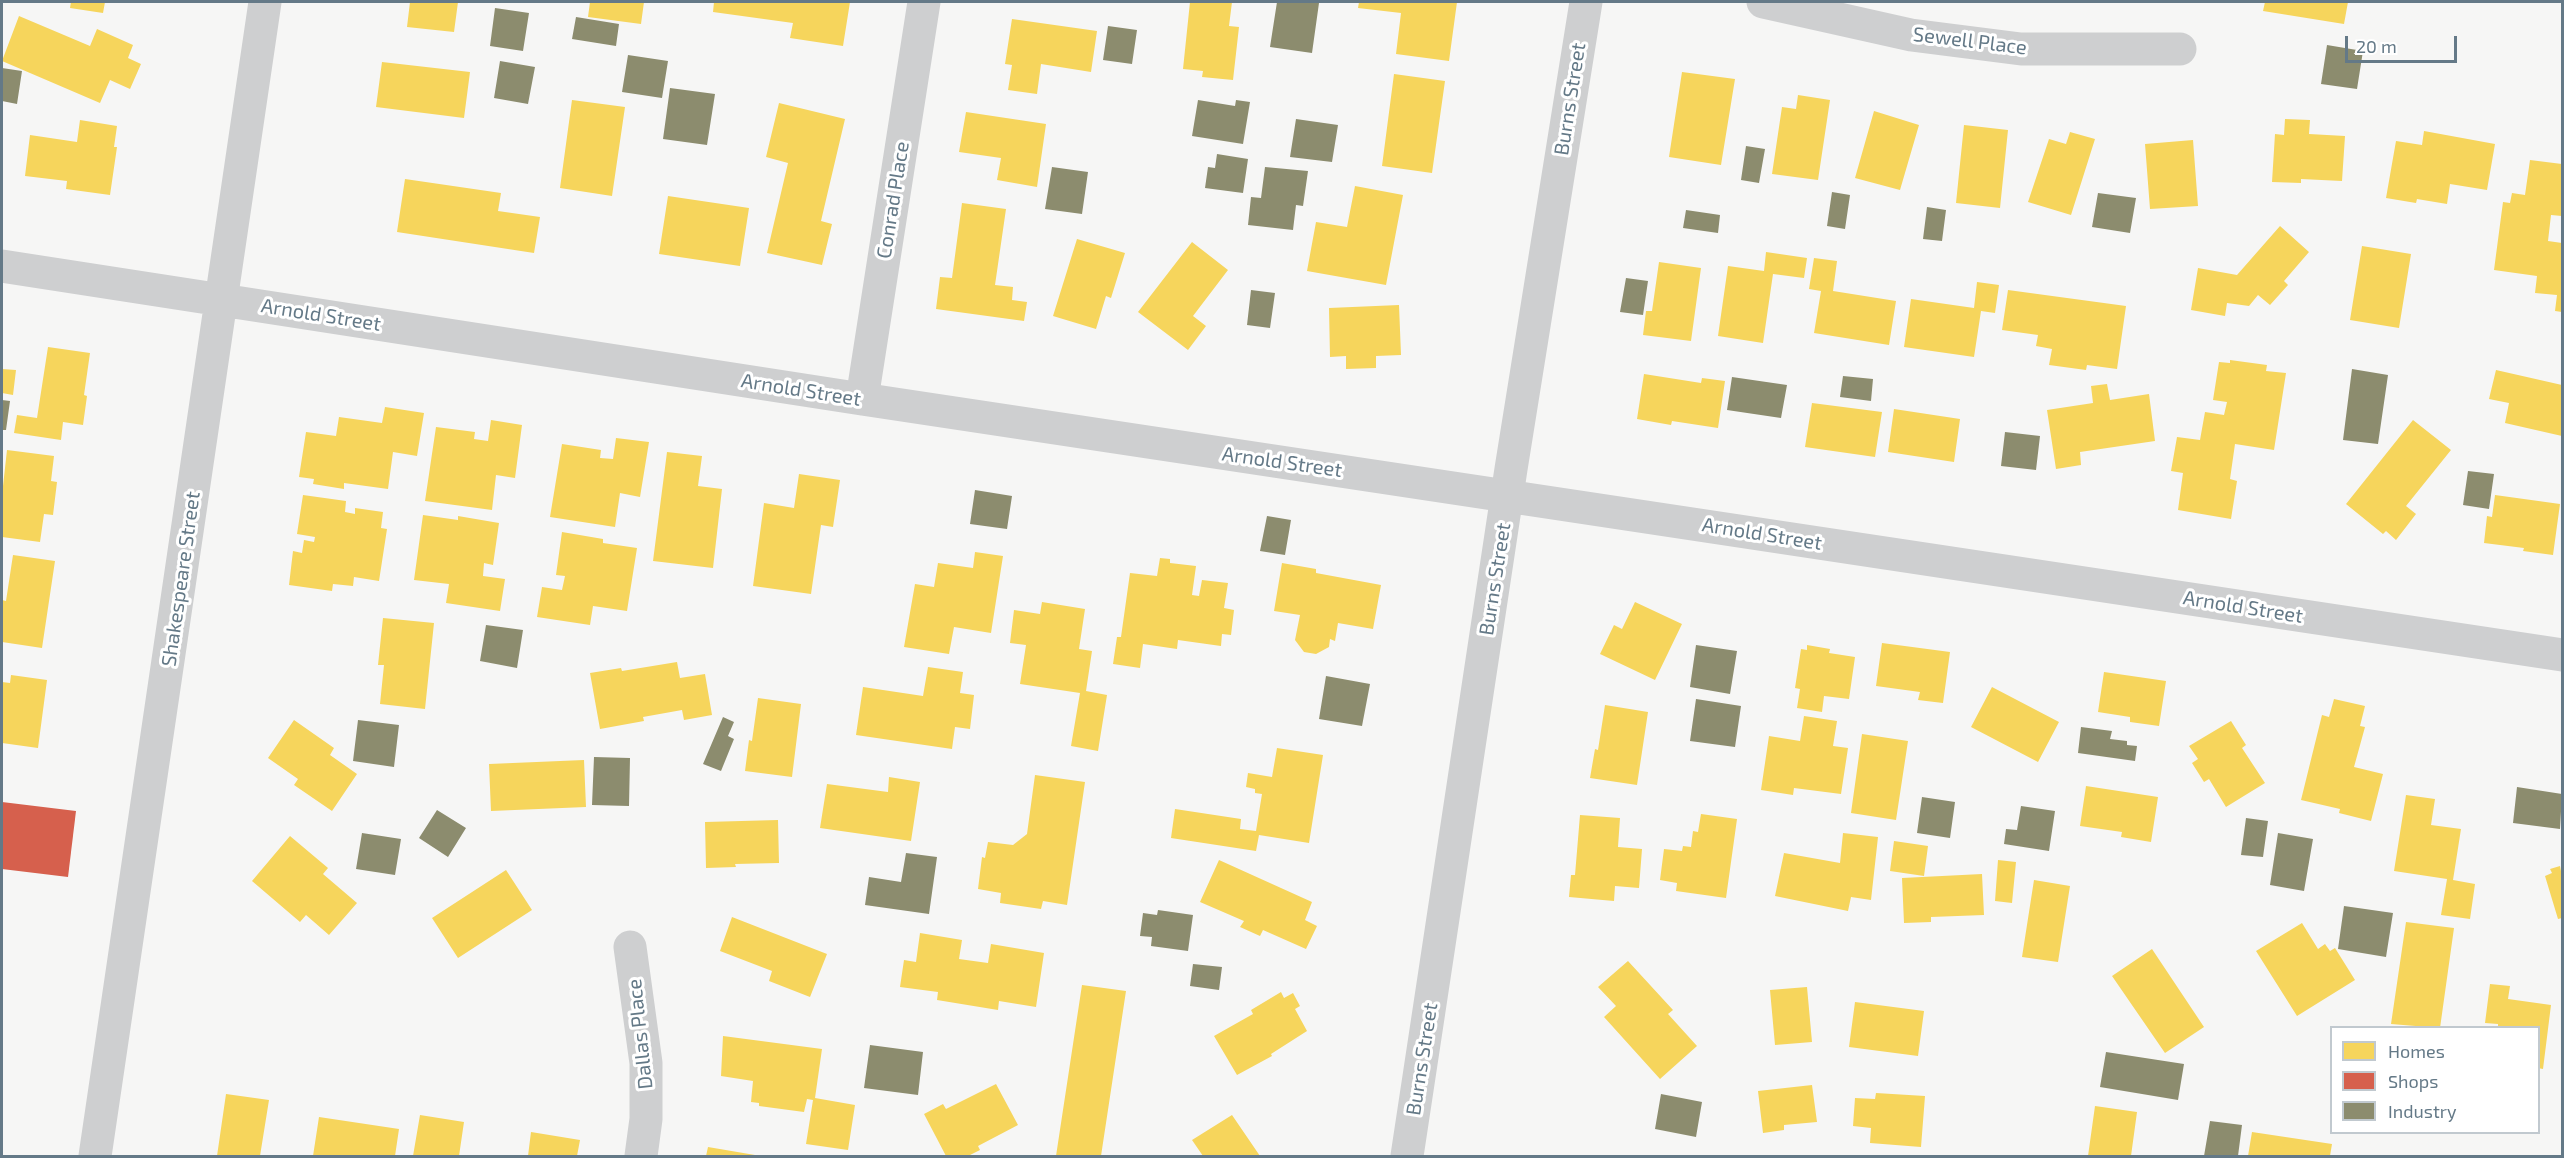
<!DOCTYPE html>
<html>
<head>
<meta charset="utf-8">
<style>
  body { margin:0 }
  #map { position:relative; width:2564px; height:1158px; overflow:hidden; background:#f6f6f5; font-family:"Exo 2",sans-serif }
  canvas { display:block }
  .frame { position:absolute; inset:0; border:3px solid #647987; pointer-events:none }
  .legend { position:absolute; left:2330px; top:1026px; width:210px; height:108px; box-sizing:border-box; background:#fff; border:2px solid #c1c9cf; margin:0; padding:8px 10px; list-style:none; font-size:18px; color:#647987 }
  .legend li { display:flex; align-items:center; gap:12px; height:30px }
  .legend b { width:30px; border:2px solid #c1c9cf }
  .scale { position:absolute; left:2345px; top:36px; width:112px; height:27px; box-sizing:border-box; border:3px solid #647987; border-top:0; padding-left:8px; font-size:18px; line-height:21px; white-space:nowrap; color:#647987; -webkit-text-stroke:4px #fff; paint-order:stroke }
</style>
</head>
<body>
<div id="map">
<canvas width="2564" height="1158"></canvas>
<div class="frame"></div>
<ul class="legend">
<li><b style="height:16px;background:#f6d55c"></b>Homes</li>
<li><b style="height:16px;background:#d6604d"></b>Shops</li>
<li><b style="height:16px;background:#8c8c6e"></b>Industry</li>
</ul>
<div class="scale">20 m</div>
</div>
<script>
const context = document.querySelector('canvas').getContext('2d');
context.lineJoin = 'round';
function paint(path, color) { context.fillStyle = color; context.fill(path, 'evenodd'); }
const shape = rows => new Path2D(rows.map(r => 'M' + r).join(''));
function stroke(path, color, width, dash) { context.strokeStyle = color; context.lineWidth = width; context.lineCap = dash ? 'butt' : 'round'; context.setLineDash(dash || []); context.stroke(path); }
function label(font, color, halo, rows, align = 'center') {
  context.font = font + ' "Exo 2",sans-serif'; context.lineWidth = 6; context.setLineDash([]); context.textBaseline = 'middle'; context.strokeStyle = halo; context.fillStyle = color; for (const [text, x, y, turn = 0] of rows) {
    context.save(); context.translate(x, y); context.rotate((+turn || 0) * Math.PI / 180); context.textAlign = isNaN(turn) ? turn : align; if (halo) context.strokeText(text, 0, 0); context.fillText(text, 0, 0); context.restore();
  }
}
const homes = shape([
  [71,2,105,2,103,13,70,8],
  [410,2,458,2,454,32,407,27],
  [590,2,644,2,641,24,588,17],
  [714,2,850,2,843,46,790,38,793,23,713,12],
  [1190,2,1232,2,1229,26,1239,27,1233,80,1202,77,1203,71,1183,69],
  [1359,2,1457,2,1449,61,1396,54,1401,13,1358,8],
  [2265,2,2348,2,2344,24,2263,11],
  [19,16,90,46,97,29,133,45,128,58,141,64,130,89,110,80,100,103,2,61],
  [1012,19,1097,31,1091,72,1041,64,1037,94,1008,90,1012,65,1005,64],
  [382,62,470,72,464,118,376,107],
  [1682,72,1735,79,1721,165,1669,157],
  [1394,74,1445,81,1432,173,1382,166],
  [1798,95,1830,100,1818,180,1772,174,1782,107,1796,109],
  [572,100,625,107,612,196,560,188],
  [779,103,845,119,821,221,832,224,822,265,767,253,788,163,766,157],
  [1874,111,1919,125,1900,190,1855,178],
  [966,112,1046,124,1037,187,997,180,1001,158,959,152],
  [2285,119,2310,120,2309,134,2345,136,2342,181,2301,179,2301,183,2272,182,2275,134,2284,135],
  [80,120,117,126,114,147,117,147,110,195,66,189,67,181,25,176,30,135,77,142],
  [1964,125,2008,130,2000,208,1956,203],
  [2424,131,2495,144,2487,190,2450,184,2447,204,2417,199,2416,203,2386,198,2396,141,2422,145],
  [2070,132,2095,139,2071,215,2028,202,2049,139,2066,144],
  [2193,140,2198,206,2150,209,2145,144],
  [2530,160,2562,164,2562,216,2551,215,2548,241,2562,243,2562,312,2555,311,2557,295,2535,293,2537,276,2494,270,2503,202,2510,203,2512,193,2525,195],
  [405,179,501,193,498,211,540,217,534,253,397,232],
  [1355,186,1403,195,1386,285,1307,271,1316,222,1347,227],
  [668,196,749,208,740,266,659,254],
  [962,203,1006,209,995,285,1013,287,1012,300,1027,302,1024,321,936,309,940,277,952,278],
  [2280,226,2309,252,2284,281,2288,285,2270,305,2258,295,2249,306,2227,303,2225,316,2191,310,2198,268,2237,275],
  [1077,239,1125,253,1111,298,1106,296,1096,329,1053,316],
  [1192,242,1228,270,1193,316,1206,326,1188,350,1138,312],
  [2362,246,2411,254,2399,328,2350,320],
  [1766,252,1807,258,1804,278,1773,274,1763,343,1718,336,1728,266,1764,271],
  [1814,258,1837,261,1833,291,1896,301,1889,345,1814,333,1821,291,1809,289],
  [1659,262,1701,268,1691,341,1643,335,1646,311,1652,311],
  [1977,282,1999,285,1995,313,1981,311,1974,357,1904,347,1911,299,1974,308],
  [2008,290,2126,306,2117,369,2087,365,2086,370,2049,365,2052,349,2036,346,2038,335,2002,330],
  [1399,305,1401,355,1376,356,1376,368,1346,369,1346,356,1330,357,1329,308],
  [48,347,90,353,84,395,87,396,83,425,63,422,61,440,14,433,17,415,37,418],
  [2230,360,2267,365,2266,371,2286,373,2274,450,2235,444,2230,479,2237,481,2231,519,2178,510,2183,473,2171,471,2177,437,2200,440,2205,412,2224,415,2227,402,2213,400,2219,362,2230,363],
  [2,369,16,370,13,395,2,393],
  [2496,370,2562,385,2562,436,2505,423,2509,403,2489,399],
  [1644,374,1701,383,1702,378,1725,381,1718,428,1672,421,1671,425,1637,419],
  [2107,384,2110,400,2149,394,2155,441,2080,452,2081,465,2056,469,2047,410,2093,403,2091,386],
  [1812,403,1882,412,1875,457,1805,447],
  [385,407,424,413,417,456,393,452,388,489,344,483,344,489,313,484,314,479,299,477,306,432,336,436,339,417,382,423],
  [1894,409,1960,419,1954,462,1888,452],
  [491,420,522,425,515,478,496,475,492,510,425,501,436,427,475,432,474,439,488,441],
  [2413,420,2451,450,2406,506,2416,514,2396,540,2386,531,2383,534,2346,504],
  [616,438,649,442,640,497,620,493,615,527,550,517,562,444,601,450,600,458,613,459],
  [7,450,54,456,51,481,57,482,53,515,44,514,40,542,2,537,2,495],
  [667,452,702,456,698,486,722,489,713,568,653,561],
  [799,474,840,480,833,527,821,525,811,594,753,586,764,503,794,508],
  [303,495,346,501,345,512,355,514,355,508,383,512,381,528,387,529,379,581,354,577,353,586,333,584,332,591,289,585,293,551,302,553,304,540,314,542,315,537,297,534],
  [2495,495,2560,504,2553,555,2523,551,2524,548,2484,543,2487,516,2492,517],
  [423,515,458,520,458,516,499,523,493,565,484,563,483,576,505,579,500,611,446,603,449,584,414,580],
  [562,532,603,539,603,543,637,548,627,611,593,606,590,625,537,617,542,587,562,590,565,576,556,575],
  [975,552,1003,556,991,633,954,627,949,654,904,647,915,584,934,587,938,563,973,568],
  [13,555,55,561,42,648,2,642,2,600,6,601],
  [1160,558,1170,559,1170,563,1196,566,1192,595,1199,596,1202,580,1228,583,1224,608,1234,610,1231,635,1222,634,1221,646,1178,640,1177,649,1143,644,1140,668,1113,664,1117,637,1121,637,1130,573,1157,576],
  [1282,563,1316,569,1316,573,1381,585,1373,629,1338,623,1335,641,1330,639,1329,647,1316,654,1304,652,1295,640,1300,615,1274,611],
  [1042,602,1085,609,1079,649,1092,651,1086,691,1107,695,1098,751,1071,746,1080,693,1020,684,1026,645,1010,643,1014,610,1040,614],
  [1635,602,1682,624,1655,680,1600,654,1614,625,1622,629],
  [383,618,434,623,425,709,380,704,384,665,378,665],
  [1882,643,1950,652,1943,703,1918,700,1920,692,1876,686],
  [1807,645,1830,649,1829,653,1855,657,1849,699,1824,696,1822,712,1797,708,1800,689,1795,688,1801,649,1807,650],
  [677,662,680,678,705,674,712,715,684,720,682,710,643,717,644,721,600,729,590,673,621,668,622,671],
  [928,667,963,672,960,693,974,695,970,729,955,727,952,749,856,735,863,687,923,696],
  [2104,672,2166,681,2159,726,2130,722,2130,717,2098,712],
  [11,675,47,680,38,748,2,743,2,682,10,683],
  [1992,687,2059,722,2038,762,1971,727],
  [758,698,801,704,792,777,745,771,749,740,752,741],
  [2334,699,2365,706,2360,726,2365,727,2354,767,2383,774,2371,821,2339,813,2340,809,2301,800,2322,715,2329,717],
  [1605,705,1648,712,1637,785,1590,778,1595,749,1598,750],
  [1804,716,1837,721,1833,746,1848,748,1841,794,1794,788,1793,795,1761,790,1769,736,1800,741],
  [294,720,334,748,330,755,357,774,332,811,294,785,298,779,268,758],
  [2231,721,2246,745,2242,748,2265,783,2226,807,2209,779,2204,782,2192,763,2198,759,2189,746],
  [1862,734,1908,741,1896,820,1851,813],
  [1277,748,1323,755,1309,843,1259,835,1256,851,1171,838,1175,809,1241,819,1240,829,1256,831,1262,794,1255,793,1255,789,1246,787,1248,773,1272,777],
  [584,760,586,807,491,811,489,764],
  [1035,775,1085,782,1067,905,1043,901,1041,909,1000,903,1001,893,978,889,982,857,985,858,988,842,1013,845,1027,834],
  [889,777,920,782,911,841,820,828,827,784,888,792],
  [2086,786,2158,797,2151,842,2121,837,2122,832,2080,826],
  [2406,795,2435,799,2431,825,2461,829,2453,880,2475,884,2470,919,2441,915,2447,879,2394,871],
  [1701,814,1737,819,1726,898,1676,891,1677,883,1660,880,1664,849,1682,851,1683,846,1691,847,1693,831,1698,832],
  [1580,815,1620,818,1618,847,1642,849,1639,888,1615,886,1614,901,1569,897,1571,875,1575,875],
  [778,820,779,863,735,864,736,867,706,868,705,822],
  [1843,833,1878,837,1871,900,1851,897,1848,911,1775,896,1784,853,1840,863],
  [290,836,328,868,323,874,357,903,329,935,306,915,300,922,252,881],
  [1894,841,1928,846,1924,876,1890,871],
  [1219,860,1312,902,1305,920,1317,926,1306,949,1263,930,1260,936,1240,927,1244,921,1200,902],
  [1998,860,2016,862,2012,903,1995,901],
  [2560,866,2561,871,2562,870,2562,918,2558,919,2545,876,2552,873,2550,869],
  [506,870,532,910,458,958,432,918],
  [1982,874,1984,915,1931,917,1931,922,1904,923,1902,878],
  [2034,880,2070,886,2058,962,2022,957],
  [732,917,827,954,810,997,769,981,772,971,720,951],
  [2406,922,2454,928,2440,1028,2391,1024],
  [2302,923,2318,949,2325,944,2330,951,2335,948,2355,980,2297,1016,2256,951],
  [920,933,962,940,959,959,988,963,991,944,1044,953,1036,1007,999,1001,998,1010,937,1000,938,992,900,987,904,960,916,962],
  [2152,949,2204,1027,2165,1053,2112,976],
  [1628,961,1673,1010,1668,1014,1697,1046,1660,1079,1604,1017,1616,1006,1598,987],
  [2490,984,2510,986,2508,999,2551,1005,2543,1069,2538,1068,2538,1028,2498,1028,2498,1024,2485,1023],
  [1082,985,1126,991,1101,1156,1056,1156],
  [1807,987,1812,1042,1775,1045,1770,990],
  [1281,992,1284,998,1293,993,1300,1006,1295,1009,1307,1031,1271,1054,1272,1056,1237,1075,1214,1036,1253,1014,1251,1010],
  [1855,1002,1924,1011,1918,1056,1849,1047],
  [723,1036,822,1049,815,1098,855,1105,848,1150,806,1144,813,1100,807,1099,804,1112,759,1106,759,1103,751,1102,753,1081,721,1076],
  [996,1084,1018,1125,978,1146,980,1150,968,1156,946,1156,924,1114,943,1104,946,1109],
  [1812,1085,1817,1122,1784,1125,1784,1130,1763,1133,1758,1091],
  [1876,1093,1925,1096,1921,1147,1870,1143,1871,1128,1853,1126,1855,1098,1875,1099],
  [226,1094,269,1100,260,1156,217,1156],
  [2095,1106,2137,1112,2131,1156,2088,1156],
  [420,1115,464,1122,459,1156,413,1156],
  [1232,1115,1260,1156,1203,1156,1192,1140],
  [319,1117,399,1129,395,1156,313,1156],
  [531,1132,580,1140,577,1156,528,1156],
  [2252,1132,2332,1144,2330,1156,2248,1156],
  [708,1147,755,1155,755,1156,706,1156]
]);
const shops = shape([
  [2,802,76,811,68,877,2,869]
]);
const industry = shape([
  [1277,2,1319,3,1312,53,1270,47],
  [495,8,529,13,523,51,490,46],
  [576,17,619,24,616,46,572,39],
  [1108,26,1137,30,1132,64,1103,60],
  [2327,45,2363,51,2357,89,2321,84],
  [628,55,668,61,662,98,622,92],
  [500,61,535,67,528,104,494,98],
  [2,68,22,71,17,104,2,101],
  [670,88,715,94,707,145,663,139],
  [1198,100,1235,106,1236,100,1250,102,1243,144,1192,136],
  [1296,119,1338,125,1332,162,1290,157],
  [1746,146,1765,149,1759,183,1741,180],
  [1217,154,1248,159,1243,193,1205,188,1208,167,1215,168],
  [1052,167,1088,172,1082,214,1045,209],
  [1265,167,1308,171,1303,206,1296,205,1293,230,1248,225,1251,197,1261,198],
  [1832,192,1850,195,1845,229,1827,226],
  [2098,193,2136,198,2130,233,2092,227],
  [1927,207,1946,210,1942,241,1923,239],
  [1686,210,1720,215,1718,233,1683,228],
  [1626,278,1648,281,1643,315,1620,312],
  [1251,290,1275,293,1270,328,1247,325],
  [2352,369,2388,375,2378,444,2343,440],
  [1843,376,1873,379,1871,401,1840,397],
  [1732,377,1787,385,1781,418,1727,410],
  [2,400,10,401,6,430,2,430],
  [2005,432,2040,436,2036,470,2001,466],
  [2468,471,2494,474,2489,509,2463,505],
  [975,490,1012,496,1007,529,970,524],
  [1267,516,1291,520,1285,555,1260,551],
  [486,625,523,630,517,668,480,661],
  [1696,645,1737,651,1730,694,1690,687],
  [1326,676,1370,684,1362,726,1319,719],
  [1696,699,1741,706,1735,747,1690,741],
  [723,717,734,722,728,736,734,739,721,771,703,764],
  [358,720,399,725,394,767,353,761],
  [2081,727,2112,731,2110,739,2127,741,2127,745,2137,746,2135,761,2078,753],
  [594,757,630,758,629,806,592,805],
  [2517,787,2562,794,2560,829,2513,823],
  [1922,797,1955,802,1950,838,1917,833],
  [2021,806,2055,811,2049,851,2004,844,2006,829,2017,830],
  [437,810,466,828,448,857,419,838],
  [2246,818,2268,821,2263,857,2241,855],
  [362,833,401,839,395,875,356,869],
  [2278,833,2313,839,2304,891,2270,885],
  [906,853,937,857,929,914,865,905,869,877,901,882],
  [2344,906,2393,913,2386,957,2338,949],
  [1158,910,1193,915,1188,951,1151,946,1152,937,1140,936,1143,913,1157,915],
  [1193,964,1222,967,1219,990,1190,986],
  [870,1045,923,1052,918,1095,864,1088],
  [2106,1052,2184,1064,2178,1100,2100,1087],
  [1661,1094,1702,1102,1696,1137,1655,1129],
  [2210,1121,2242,1125,2238,1156,2204,1156]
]);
const minor = shape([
  [1763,2,1911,35,2021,49,2180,49],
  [2,266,862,399,2562,655],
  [862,399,924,2],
  [630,947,646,1063,646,1119,641,1156],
  [95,1156,265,2],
  [1407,1156,1511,469,1586,2]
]);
const streetNames = [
  ["Sewell Place",1970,41,7],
  ["Burns Street",1570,99,-81],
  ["Conrad Place",893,200,-81],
  ["Arnold Street",321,315,9],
  ["Arnold Street",801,390,9],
  ["Arnold Street",1282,462,8],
  ["Arnold Street",1762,534,9],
  ["Shakespeare Street",181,579,-82],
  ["Burns Street",1495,579,-81],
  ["Arnold Street",2243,607,9],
  ["Dallas Place",640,1034,-96],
  ["Burns Street",1422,1059,-81]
];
paint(homes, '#f6d55c');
paint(shops, '#d6604d');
paint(industry, '#8c8c6e');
stroke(minor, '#cecfd0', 33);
label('20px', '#647987', '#fff', streetNames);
</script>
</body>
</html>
